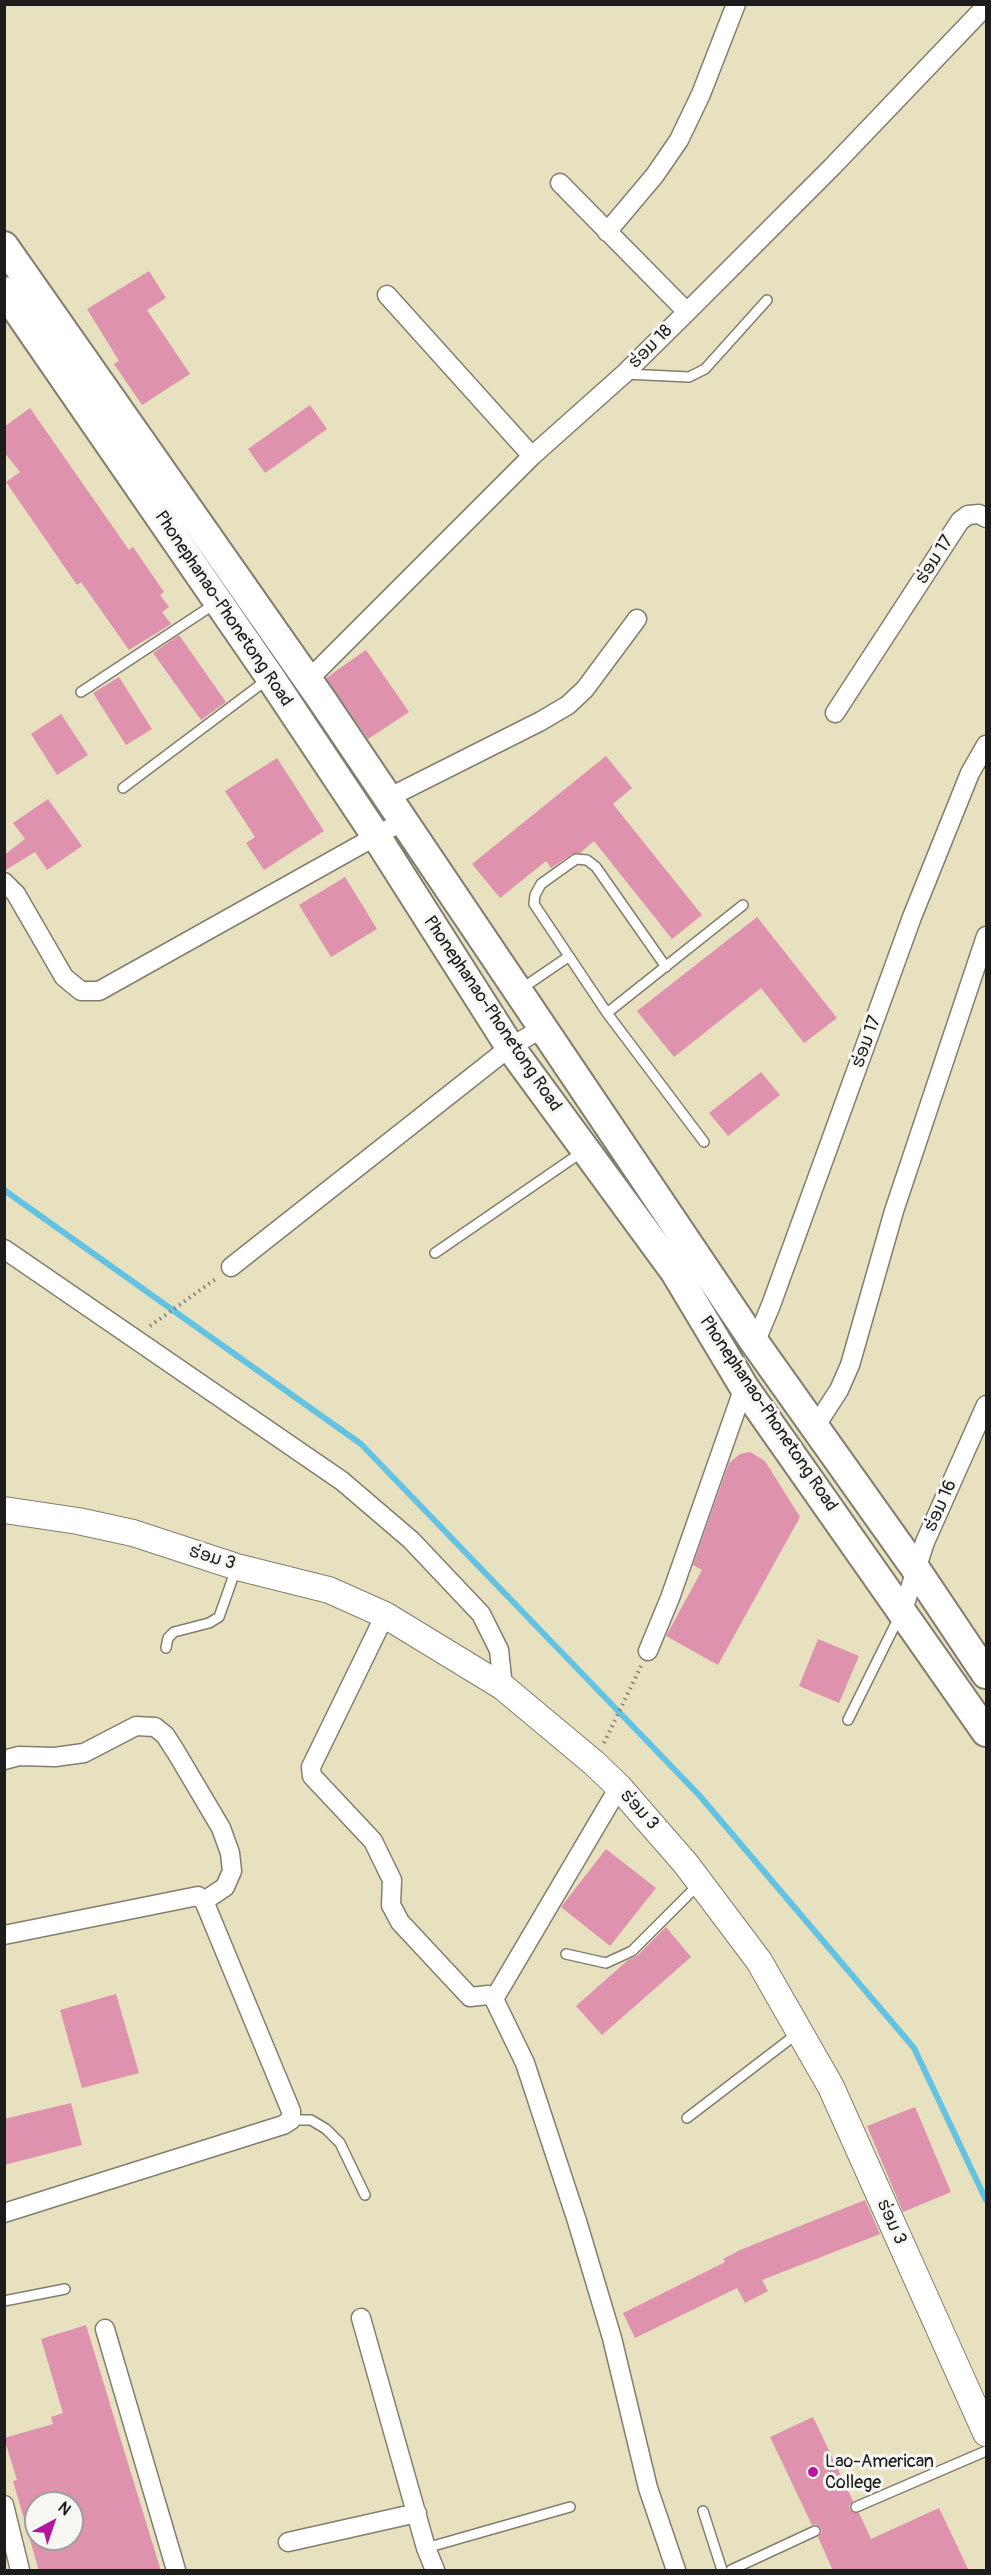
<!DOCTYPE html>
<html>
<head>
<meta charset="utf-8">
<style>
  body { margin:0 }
  #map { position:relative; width:991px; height:2575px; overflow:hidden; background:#e7e1c0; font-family:Pangolin,sans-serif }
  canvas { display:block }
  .frame { position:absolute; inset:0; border:6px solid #1c1c1c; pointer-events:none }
  .north { position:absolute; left:24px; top:2491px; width:60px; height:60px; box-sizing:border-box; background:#f6f6f2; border:2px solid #9f9f9c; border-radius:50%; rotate:40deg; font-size:16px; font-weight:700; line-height:24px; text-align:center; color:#1c1c1c }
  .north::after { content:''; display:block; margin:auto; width:21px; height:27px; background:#b5179e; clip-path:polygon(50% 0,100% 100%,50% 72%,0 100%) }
</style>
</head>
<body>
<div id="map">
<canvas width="991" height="2575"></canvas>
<div class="frame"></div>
<div class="north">N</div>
</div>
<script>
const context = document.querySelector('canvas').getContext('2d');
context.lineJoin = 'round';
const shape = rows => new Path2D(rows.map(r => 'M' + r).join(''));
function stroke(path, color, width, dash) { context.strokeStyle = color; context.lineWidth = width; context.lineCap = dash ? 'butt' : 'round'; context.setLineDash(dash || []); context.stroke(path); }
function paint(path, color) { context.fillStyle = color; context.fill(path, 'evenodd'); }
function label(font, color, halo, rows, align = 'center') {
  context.font = font + ' Pangolin,"Noto Sans Lao",sans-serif'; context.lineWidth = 6; context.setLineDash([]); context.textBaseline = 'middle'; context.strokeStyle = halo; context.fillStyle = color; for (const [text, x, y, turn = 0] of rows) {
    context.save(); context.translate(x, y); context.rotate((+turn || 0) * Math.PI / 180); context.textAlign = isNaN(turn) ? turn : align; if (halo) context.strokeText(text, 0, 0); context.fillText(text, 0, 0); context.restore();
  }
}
const stream = shape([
  [4,1190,361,1444,699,1795,914,2048,986,2200]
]);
const building = shape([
  [149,271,166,298,147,310,190,374,142,405,114,364,119,361,87,309],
  [310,405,327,429,265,473,248,449],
  [30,408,129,550,133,547,164,592,160,595,169,607,162,612,171,624,129,650,81,582,77,585,6,482,20,472,4,452,4,427],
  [179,635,226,702,201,720,153,653],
  [366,650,409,712,368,739,326,678],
  [119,677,152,729,126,745,93,693],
  [61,714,88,755,57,775,31,734],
  [606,756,632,788,613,804,702,915,672,939,594,841,580,853,572,854,551,868,546,861,500,898,472,864],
  [277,758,324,831,264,870,246,843,255,837,225,791],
  [48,799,82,846,47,870,35,852,4,871,4,855,25,839,13,823],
  [345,877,377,929,331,957,299,905],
  [757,917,837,1018,804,1043,761,988,674,1057,637,1011],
  [761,1072,780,1095,728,1136,709,1113],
  [750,1452,765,1461,800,1517,718,1665,666,1636,702,1570,693,1565,729,1463,740,1454],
  [818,1639,859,1656,839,1703,799,1686],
  [606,1849,656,1888,610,1946,561,1907],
  [666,1927,691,1957,602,2035,576,2006,628,1960,637,1956],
  [116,1994,139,2073,82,2088,60,2010],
  [71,2103,82,2145,4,2165,4,2119],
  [915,2107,951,2192,903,2212,867,2126],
  [865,2200,880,2234,762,2280,768,2291,745,2303,737,2288,635,2338,623,2313,725,2262,723,2259,740,2250],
  [86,2325,123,2447,161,2571,39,2571,13,2481,17,2480,4,2438,53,2424,51,2417,63,2413,41,2339],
  [36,2503,72,2503,72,2539,36,2539],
  [813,2417,853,2501,849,2506,850,2510,859,2513,871,2539,939,2508,969,2571,833,2571,818,2537,822,2532,821,2528,816,2524,812,2525,770,2437]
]);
const path = shape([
  [150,1326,217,1278],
  [604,1743,641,1666]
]);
const lane = shape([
  [625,374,689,377,705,369,767,300],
  [81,692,216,603],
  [123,788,268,679],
  [666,967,596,867,587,860,576,859,541,884,535,895,534,904,607,1013,704,1142],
  [521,989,568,957],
  [607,1013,743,905],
  [435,1253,582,1152],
  [166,1648,168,1638,174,1632,209,1623,219,1617,236,1569],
  [848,1720,899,1617],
  [566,1954,606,1963,632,1951,700,1883],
  [687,2118,798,2033],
  [291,2120,311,2120,326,2129,340,2143,365,2195],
  [4,2301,65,2289],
  [856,2507,986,2451],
  [703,2511,722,2570],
  [426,2548,570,2507],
  [731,2570,815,2531]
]);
const street = shape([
  [560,183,687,312],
  [607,232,655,175,679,140,701,94,736,4],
  [387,295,532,456],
  [308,680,532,456,624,374,687,312,832,167,986,6],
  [835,713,960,521,968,515,979,514,986,518],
  [388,798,541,721,568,705,585,689,637,619],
  [4,882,16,894,64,977,81,991,99,991,403,821],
  [4,1249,342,1481,411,1540,481,1614,499,1650,503,1687],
  [231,1267,510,1047,543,1028],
  [755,1343,771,1305,912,917,970,773,986,745],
  [815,1427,839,1390,850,1365,894,1211,986,936],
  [903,1610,925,1542,986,1405],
  [385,1615,311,1767,312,1776,373,1841,392,1880,391,1905,400,1922,470,1997,488,1995,494,1999,525,2063,577,2221,612,2338,648,2488,676,2570],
  [648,1651,670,1598,744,1387],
  [4,1760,19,1756,55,1757,84,1753,136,1726,155,1727,165,1735,176,1752,221,1828,230,1853,232,1871,225,1887,204,1901],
  [4,1935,198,1896,204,1901,291,2111,291,2120,283,2125,4,2213],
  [494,1999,619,1787],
  [361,2318,426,2548,435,2570],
  [105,2329,176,2570],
  [4,2505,20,2570],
  [288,2542,417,2513]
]);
const secondary = shape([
  [4,1510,78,1521,133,1533,237,1567,329,1590,385,1615,503,1687,594,1763,619,1787,686,1864,759,1961,831,2087,986,2433]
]);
const primary = shape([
  [4,246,322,700,755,1343,915,1568,986,1674],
  [4,291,270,677,376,836,510,1047,675,1272,744,1387,986,1732]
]);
const markers = [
  [813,2472,6,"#b5179e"]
];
const streetNames = [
  ["ຮ່ອມ 18",651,347,-45],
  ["ຮ່ອມ 17",935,560,-57],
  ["Phonephanao-Phonetong Road",223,609,56],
  ["Phonephanao-Phonetong Road",492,1014,56],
  ["ຮ່ອມ 17",867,1042,-70],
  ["Phonephanao-Phonetong Road",768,1414,56],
  ["ຮ່ອມ 16",941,1506,-66],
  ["ຮ່ອມ 3",212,1558,17],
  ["ຮ່ອມ 3",639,1810,48],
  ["ຮ່ອມ 3",891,2222,66]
];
const poiNames = [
  ["Lao-American",825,2462],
  ["College",825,2483]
];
stroke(stream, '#64c3e2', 6);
paint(building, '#df92ae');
stroke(lane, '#827e6e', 12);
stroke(street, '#827e6e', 21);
stroke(secondary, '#827e6e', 28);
stroke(primary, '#827e6e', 32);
stroke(path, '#827e6e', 4, [1.5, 4.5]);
stroke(lane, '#fff', 9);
stroke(street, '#fff', 18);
stroke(secondary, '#fff', 26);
stroke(primary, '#fff', 28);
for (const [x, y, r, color] of markers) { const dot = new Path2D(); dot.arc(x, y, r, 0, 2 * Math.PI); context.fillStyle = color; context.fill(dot); stroke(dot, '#f6f6f2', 2); }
label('18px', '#1c1c1c', '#f6f6f2', streetNames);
label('18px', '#1c1c1c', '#f6f6f2', poiNames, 'left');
</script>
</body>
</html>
